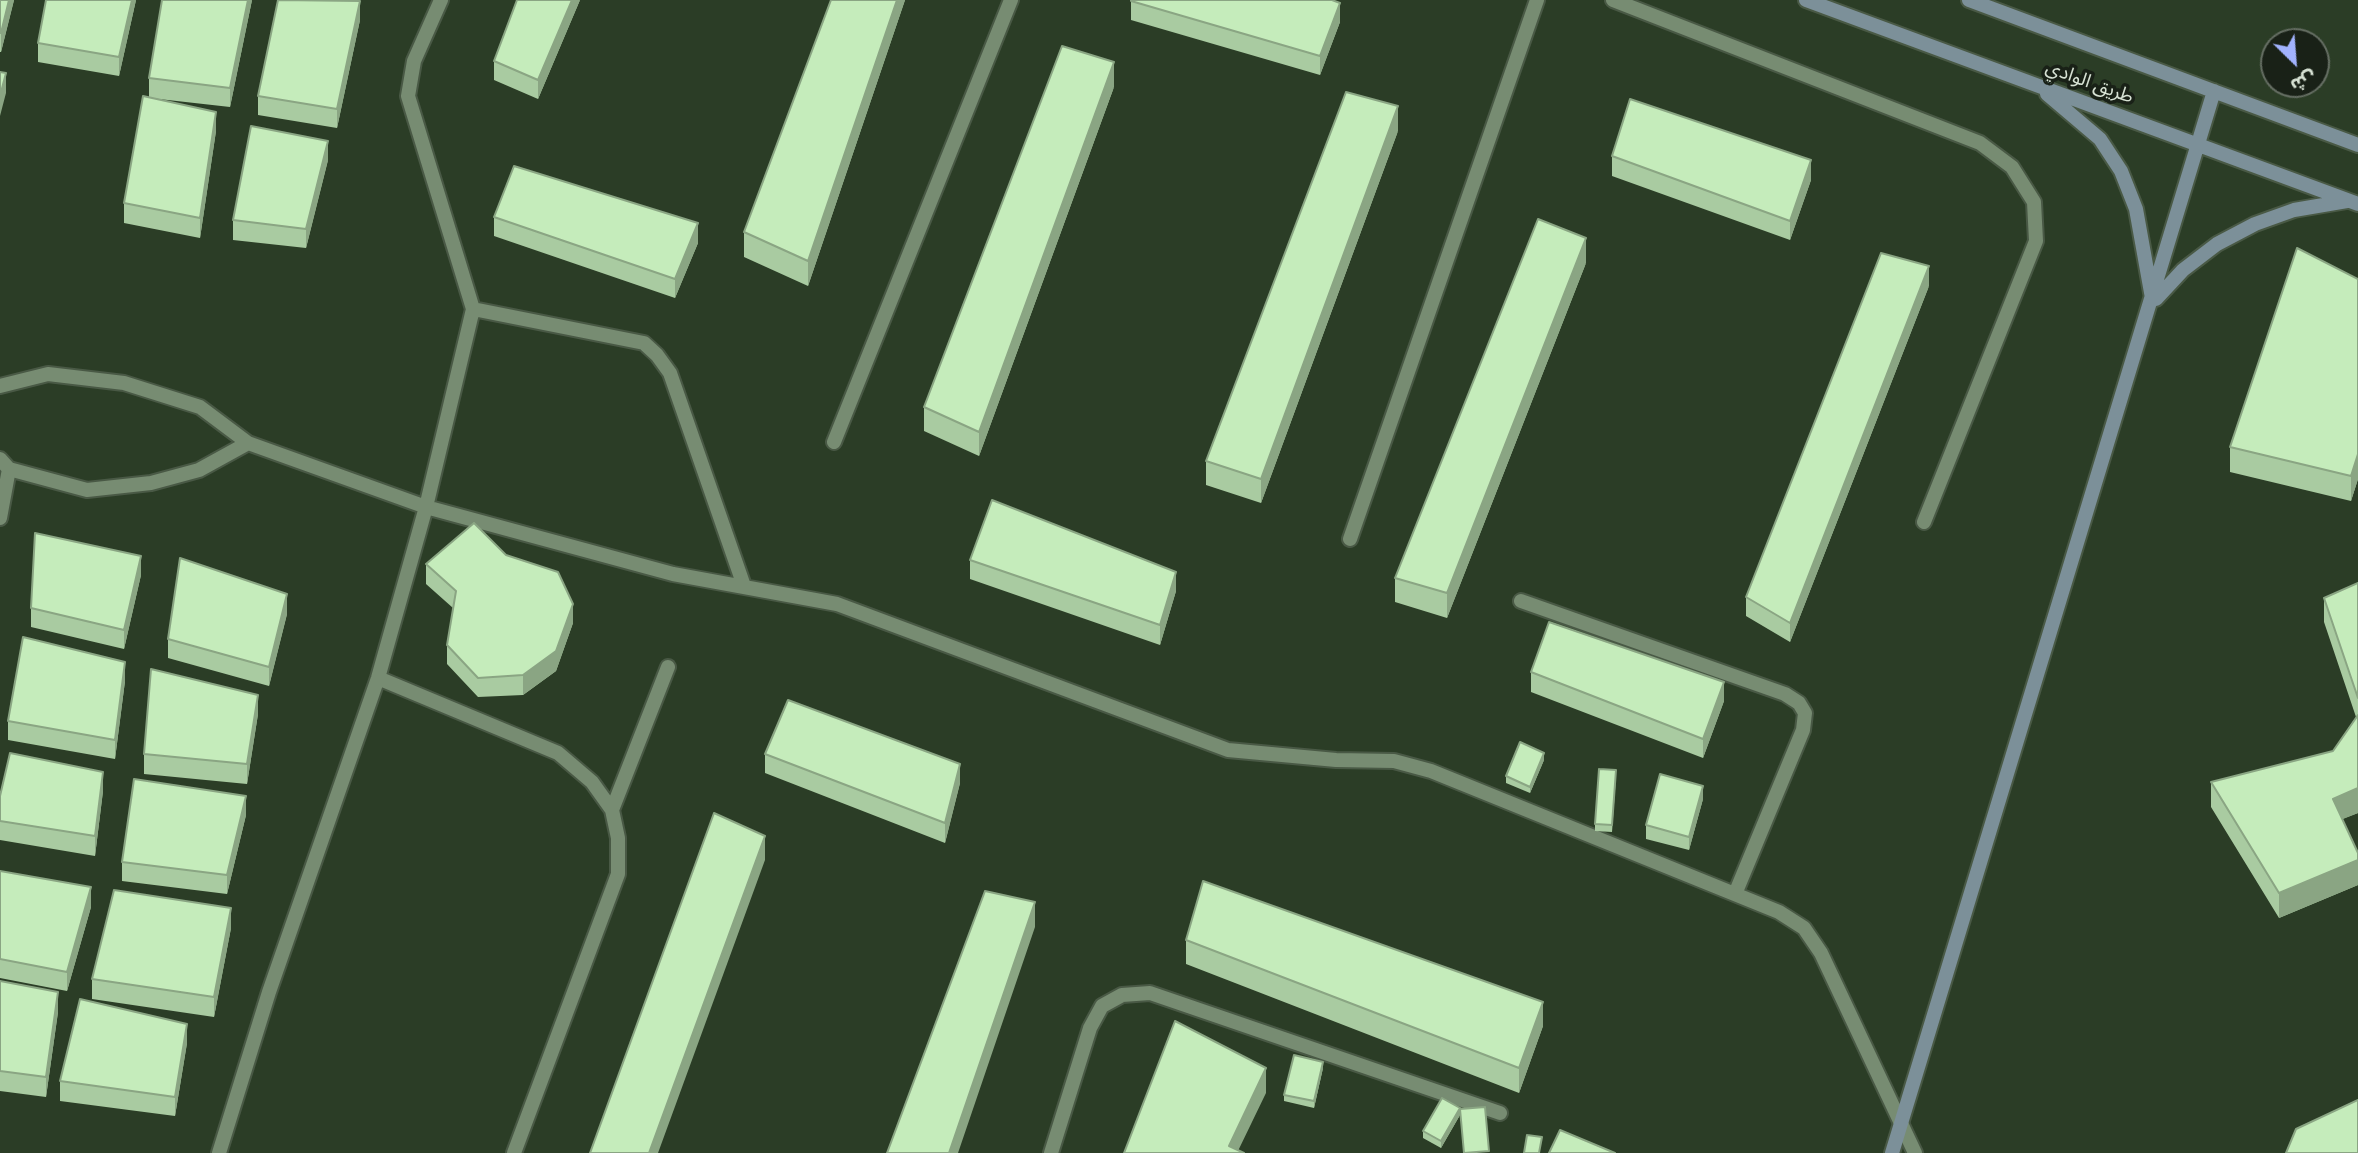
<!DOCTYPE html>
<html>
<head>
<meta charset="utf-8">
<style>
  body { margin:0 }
  #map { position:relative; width:2358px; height:1153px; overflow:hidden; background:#2b3d26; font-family:Overpass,"Noto Sans Arabic",sans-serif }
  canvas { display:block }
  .north { position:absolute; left:2260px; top:28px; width:70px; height:70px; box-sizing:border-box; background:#192117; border:2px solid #656e63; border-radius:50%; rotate:155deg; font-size:19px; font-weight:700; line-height:28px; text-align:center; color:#d7e2d4 }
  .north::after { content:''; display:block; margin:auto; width:24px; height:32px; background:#a1b2fd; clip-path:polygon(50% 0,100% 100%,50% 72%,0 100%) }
</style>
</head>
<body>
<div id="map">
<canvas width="2358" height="1153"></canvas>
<div class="north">ش</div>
</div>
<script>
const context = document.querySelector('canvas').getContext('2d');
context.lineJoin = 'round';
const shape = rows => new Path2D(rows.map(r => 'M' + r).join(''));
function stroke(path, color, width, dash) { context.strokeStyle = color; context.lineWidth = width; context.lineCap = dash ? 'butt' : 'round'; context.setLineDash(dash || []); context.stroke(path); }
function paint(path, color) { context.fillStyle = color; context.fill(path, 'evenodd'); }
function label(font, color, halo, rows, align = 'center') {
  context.font = font + ' Overpass,"Noto Sans Arabic",sans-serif'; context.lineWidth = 7; context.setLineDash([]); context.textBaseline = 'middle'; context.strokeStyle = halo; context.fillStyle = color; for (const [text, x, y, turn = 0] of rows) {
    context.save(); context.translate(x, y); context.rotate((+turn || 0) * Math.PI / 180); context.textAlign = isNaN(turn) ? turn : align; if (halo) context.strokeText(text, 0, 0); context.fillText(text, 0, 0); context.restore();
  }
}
const street = shape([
  [1613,0,1980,143,2012,167,2034,202,2036,241,1924,522],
  [473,309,644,343,657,355,670,373,744,586],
  [0,386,48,374,124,383,200,407,248,443,426,507,673,574,837,604,1228,750,1336,760,1394,761,1431,771,1779,912,1804,928,1821,953,1915,1153],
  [834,442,1011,0],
  [0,459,9,469,0,518],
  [9,469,87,490,151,483,199,470,248,443],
  [1350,539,1537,0],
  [1521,601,1785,694,1799,703,1805,713,1803,730,1735,894],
  [378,678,558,753,592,782,612,810,618,838,618,874,514,1153],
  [612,810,668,667],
  [219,1153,269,992,378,678,426,507,473,309,408,96,414,61,441,0],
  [1051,1153,1090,1028,1102,1006,1122,995,1150,993,1500,1113]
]);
const secondary = shape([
  [1806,0,2358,204],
  [1969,0,2358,145],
  [2047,94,2100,139,2121,171,2136,209,2152,298],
  [2156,299,2183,270,2217,244,2255,224,2294,210,2347,201],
  [1892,1153,2214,91]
]);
const wall = shape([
  [0,0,14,0,1,52,0,52],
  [136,0,119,76,38,62,38,43],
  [252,0,230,107,150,98,216,131,200,238,124,223,124,203,149,97,149,78],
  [580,0,538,99,494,80,494,61],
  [831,0,905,0,808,286,744,257,744,232],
  [1131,0,1340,22,1320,75,1131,20],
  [360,20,337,128,258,115,258,96],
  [1114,87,979,456,924,431,924,407],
  [1398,131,1261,503,1206,485,1206,461],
  [1612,156,1811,180,1790,240,1612,176],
  [328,160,306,248,233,240,233,220],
  [494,217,698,243,675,298,494,236],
  [1586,263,1447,618,1395,602,1395,578],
  [2358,279,2358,479,2351,501,2230,472,2230,447],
  [1929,286,1790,642,1746,616,1746,597],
  [970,560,1176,591,1160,645,970,579],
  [426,564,573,623,556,671,523,695,478,697,447,664,447,645,453,608,426,584],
  [141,575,124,649,31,627,31,608],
  [2358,583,2358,813,2342,819,2358,853,2358,885,2279,918,2211,807,2211,782,2333,751,2356,717,2324,622,2324,598],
  [287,614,269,686,168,658,168,639],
  [1531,672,1724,701,1703,758,1531,692],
  [125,681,115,759,8,740,8,721],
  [258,714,247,784,144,774,144,754],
  [765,754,960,783,945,843,765,773],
  [1544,760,1530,793,1506,783,1506,776],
  [1616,777,1612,832,1595,831,1595,824],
  [103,791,95,856,0,840,0,796],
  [1703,799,1689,850,1646,839,1646,825],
  [246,815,227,894,122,881,122,862],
  [0,871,91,907,67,991,0,978],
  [231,928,214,1017,92,999,92,979],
  [1186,940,1543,1026,1519,1093,1186,964],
  [0,981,58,1012,46,1097,0,1091],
  [187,1043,175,1116,60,1101,60,1081],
  [1323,1068,1314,1108,1284,1101,1284,1095],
  [1460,1115,1441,1148,1423,1138,1423,1131]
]);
const shadedWall = shape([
  [9,0,14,0,1,52,1,33],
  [132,0,136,0,119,76,119,57],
  [248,0,252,0,230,107,230,88],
  [572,0,580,0,538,99,538,80],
  [897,0,905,0,808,286,808,261],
  [360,1,360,20,337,128,337,109],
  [1340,3,1340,22,1320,75,1320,56],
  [1114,62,1114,87,979,456,979,432],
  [6,73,6,93,0,116,0,96],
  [1398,106,1398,131,1261,503,1261,479],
  [216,112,216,131,200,238,200,218],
  [328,141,328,160,306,248,306,229],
  [1811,160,1811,180,1790,240,1790,221],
  [698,223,698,243,675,298,675,279],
  [1586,238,1586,263,1447,618,1447,593],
  [1929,266,1929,286,1790,642,1790,623],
  [2358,454,2358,479,2351,501,2351,476],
  [141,556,141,575,124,649,124,630],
  [1176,572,1176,591,1160,645,1160,625],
  [287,594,287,614,269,686,269,667],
  [573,604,573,623,556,671,523,695,523,675],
  [125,662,125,681,115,759,115,740],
  [1724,682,1724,701,1703,758,1703,739],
  [258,695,258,714,247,784,247,764],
  [1544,753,1544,760,1530,793,1530,787],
  [960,764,960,783,945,843,945,823],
  [103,772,103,791,95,856,95,836],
  [1703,786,1703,799,1689,850,1689,837],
  [2358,788,2358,813,2333,823,2333,799],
  [246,796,246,815,227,894,227,875],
  [765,836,765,860,658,1153,649,1153],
  [2358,860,2358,885,2279,918,2279,893],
  [91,887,91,907,67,991,67,972],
  [1035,902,1035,927,958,1153,949,1153],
  [231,908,231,928,214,1017,214,997],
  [58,992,58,1012,46,1097,46,1077],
  [1543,1002,1543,1026,1519,1093,1519,1068],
  [187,1024,187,1043,175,1116,175,1097],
  [1323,1062,1323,1068,1314,1108,1314,1101],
  [1266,1068,1266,1093,1237,1153,1229,1146],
  [1460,1108,1460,1115,1441,1148,1441,1141]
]);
const building = shape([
  [0,0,9,0,1,33,0,33,0,0],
  [46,0,132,0,119,57,38,43,46,0],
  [162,0,248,0,230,88,149,78,162,0],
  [278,0,360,1,337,109,258,96,278,0],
  [517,0,572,0,538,80,494,61,517,0],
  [831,0,897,0,808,261,744,232,831,0],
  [1131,0,1332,0,1340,3,1320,56,1131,1,1131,0],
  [1062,46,1114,62,979,432,924,407,1062,46],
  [0,72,6,73,0,96,0,72],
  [1346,92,1398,106,1261,479,1206,461,1346,92],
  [143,96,216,112,200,218,124,203,143,96],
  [1630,99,1811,160,1790,221,1612,156,1630,99],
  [251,126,328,141,306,229,233,220,251,126],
  [514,166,698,223,675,279,494,217,514,166],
  [1538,219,1586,238,1447,593,1395,578,1538,219],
  [2297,248,2358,279,2358,454,2351,476,2230,447,2297,248],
  [1881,253,1929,266,1790,623,1746,597,1881,253],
  [992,500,1176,572,1160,625,970,560,992,500],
  [474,523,506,555,558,572,573,604,556,651,523,675,478,678,447,645,456,591,426,564,474,523],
  [35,533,141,556,124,630,31,608,35,533],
  [180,558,287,594,269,667,168,639,180,558],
  [2358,583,2358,698,2324,598,2358,583],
  [1549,622,1724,682,1703,739,1531,672,1549,622],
  [23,637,125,662,115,740,8,721,23,637],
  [151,669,258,695,247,764,144,754,151,669],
  [788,700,960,764,945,823,765,754,788,700],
  [2358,715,2358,788,2333,799,2358,853,2358,860,2279,893,2211,782,2333,751,2358,715],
  [1520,742,1544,753,1530,787,1506,776,1520,742],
  [10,753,103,772,95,836,0,821,0,796,10,753],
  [1599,769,1616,770,1612,825,1595,824,1599,769],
  [1660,774,1703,786,1689,837,1646,825,1660,774],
  [134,779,246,796,227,875,122,862,134,779],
  [714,813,765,836,649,1153,590,1153,714,813],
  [0,871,91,887,67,972,0,959,0,871],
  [1203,881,1543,1002,1519,1068,1186,940,1203,881],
  [114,890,231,908,214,997,92,979,114,890],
  [985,891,1035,902,949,1153,887,1153,985,891],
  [0,981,58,992,46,1077,0,1071,0,981],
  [80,999,187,1024,175,1097,60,1081,80,999],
  [1175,1021,1266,1068,1229,1146,1244,1153,1124,1153,1175,1021],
  [1294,1055,1323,1062,1314,1101,1284,1095,1294,1055],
  [1442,1098,1460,1108,1441,1141,1423,1131,1442,1098],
  [2358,1100,2358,1153,2286,1153,2296,1129,2358,1100],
  [1485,1107,1489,1151,1464,1153,1460,1109,1485,1107],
  [1560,1130,1615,1153,1549,1153,1560,1130],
  [1527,1135,1542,1137,1539,1153,1524,1153,1527,1135]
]);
const streetNames = [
  ["طريق الوادي",2089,84,20]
];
stroke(street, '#495945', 18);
stroke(secondary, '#495945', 18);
stroke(street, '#778c72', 14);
stroke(secondary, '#7c9099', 14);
paint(wall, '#a9cba1');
paint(shadedWall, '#8aa583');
paint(building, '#c5ecbb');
stroke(building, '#8aa583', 2);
label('19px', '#d7e2d4', '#192117', streetNames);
</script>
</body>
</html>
